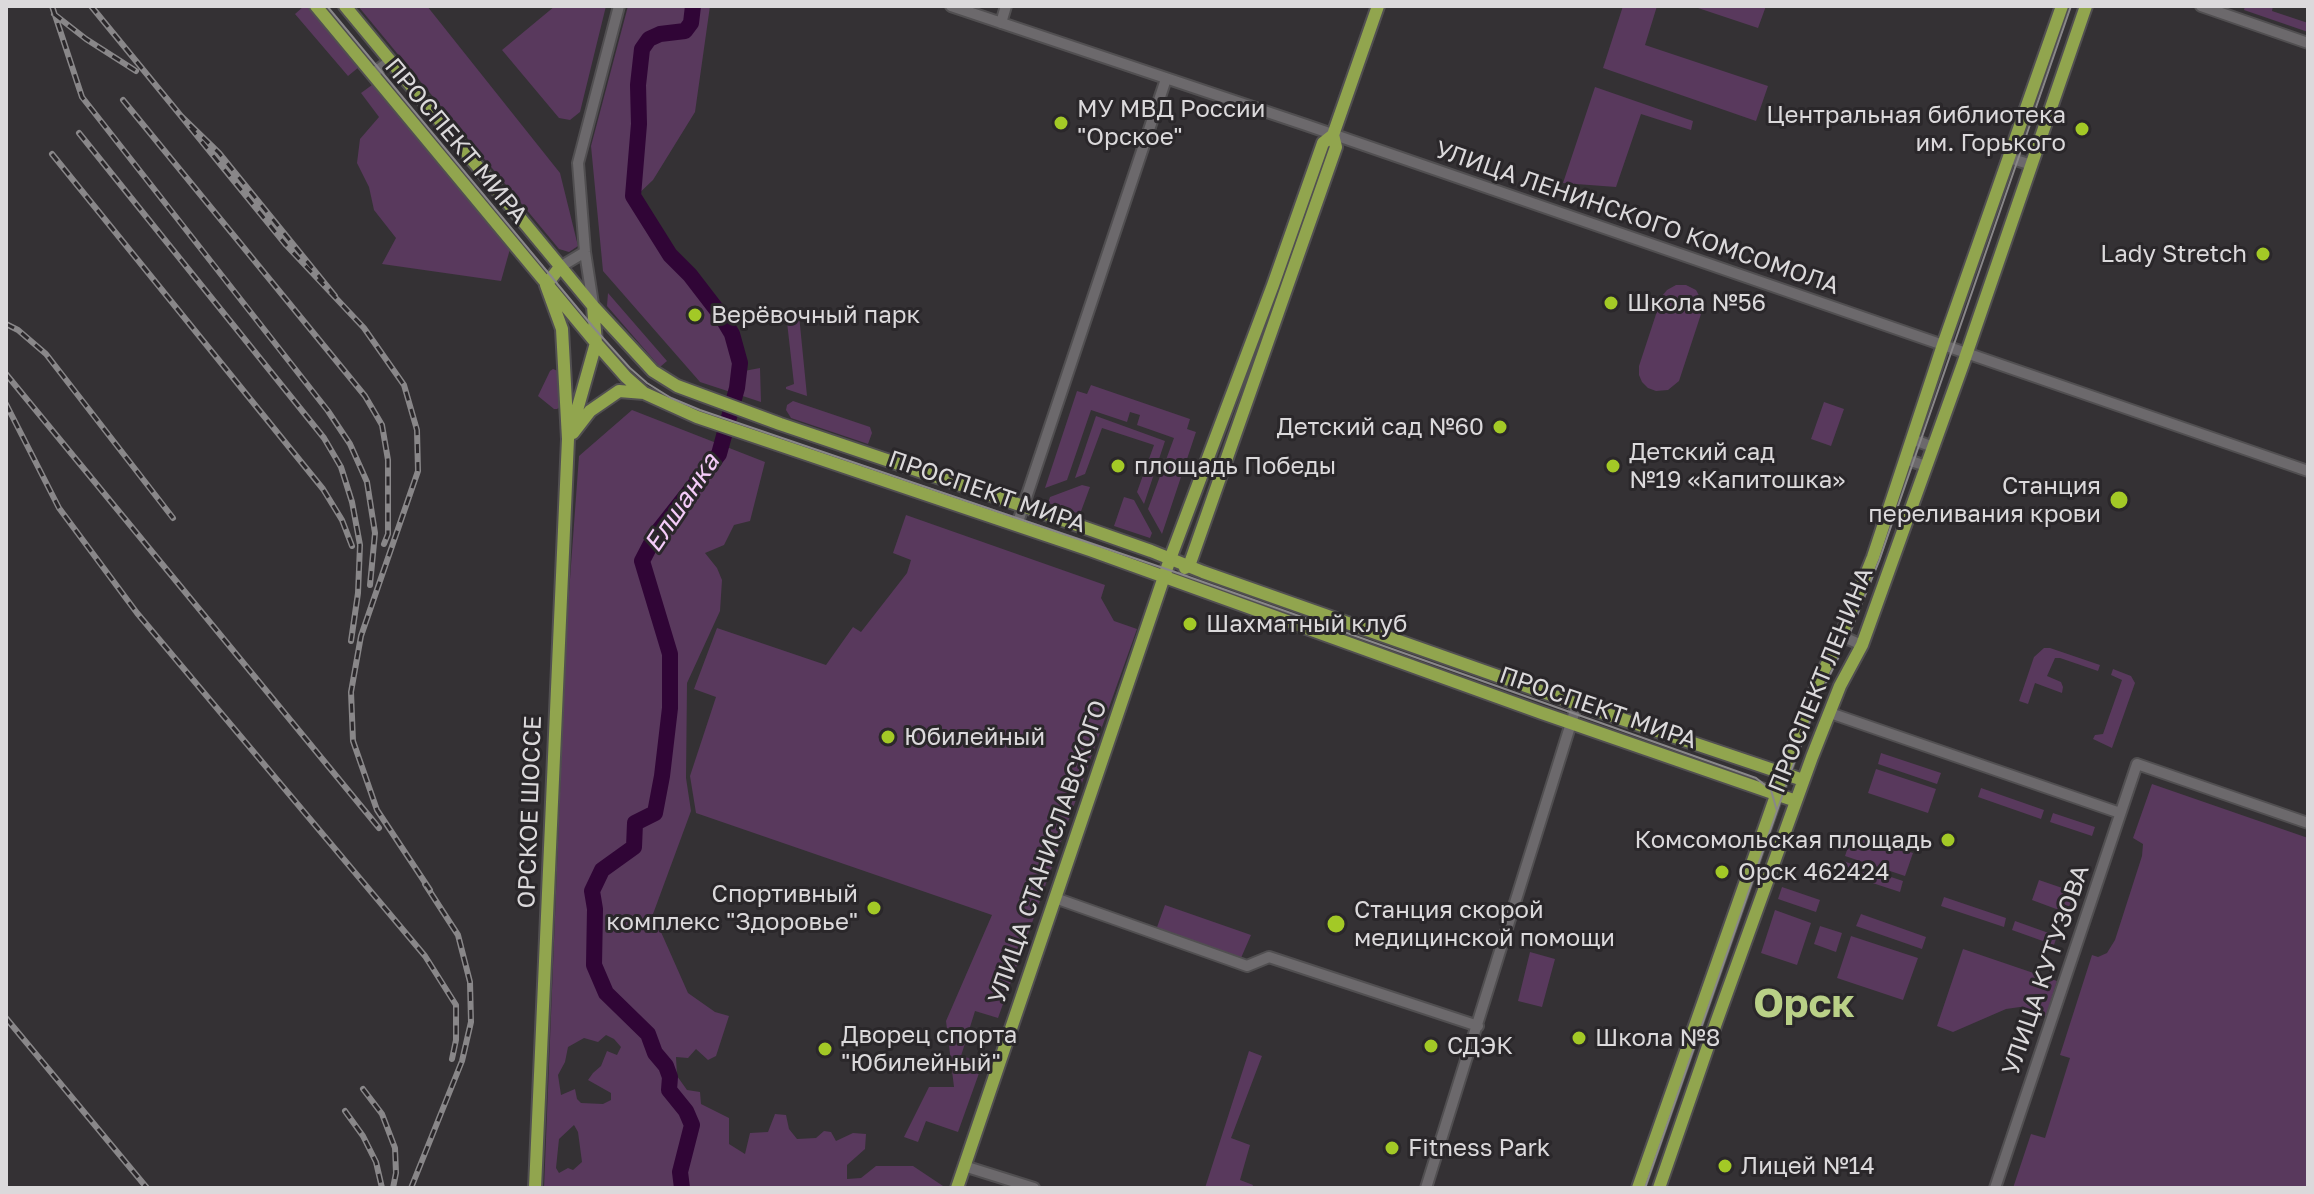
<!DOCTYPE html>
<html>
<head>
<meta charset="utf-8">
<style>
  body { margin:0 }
  #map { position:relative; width:2314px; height:1194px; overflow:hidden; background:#343134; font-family:"Golos Text",sans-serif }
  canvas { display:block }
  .frame { position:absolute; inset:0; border:8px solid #dbd9db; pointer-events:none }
</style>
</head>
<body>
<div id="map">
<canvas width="2314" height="1194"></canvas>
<div class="frame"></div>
</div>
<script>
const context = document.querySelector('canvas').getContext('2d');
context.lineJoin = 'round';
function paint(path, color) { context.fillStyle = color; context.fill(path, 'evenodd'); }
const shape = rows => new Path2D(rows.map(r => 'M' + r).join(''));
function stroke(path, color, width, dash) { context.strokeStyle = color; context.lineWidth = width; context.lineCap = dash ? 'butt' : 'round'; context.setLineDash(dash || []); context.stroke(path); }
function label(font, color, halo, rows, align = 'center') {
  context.font = font + ' "Golos Text",sans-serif'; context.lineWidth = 6; context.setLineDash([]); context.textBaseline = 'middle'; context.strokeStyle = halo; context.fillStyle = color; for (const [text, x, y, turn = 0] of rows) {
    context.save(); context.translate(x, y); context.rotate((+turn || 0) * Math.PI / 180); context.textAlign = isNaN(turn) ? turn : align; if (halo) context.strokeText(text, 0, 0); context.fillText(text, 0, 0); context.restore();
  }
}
const green = shape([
  [304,6,309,6,359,67,348,76,295,14],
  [358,6,427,6,560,173,578,246,569,252,559,249],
  [555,6,606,6,580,112,570,120,559,118,502,50],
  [628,6,710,6,695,112,653,180,631,201,640,212,656,242,685,275,721,322,744,371,760,368,761,402,700,382,603,271,591,146],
  [1623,6,1657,6,1645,45,1768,86,1756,121,1603,68],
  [1692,6,1766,6,1758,28],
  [2245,6,2273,6,2272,11,2308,23,2308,32,2244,10],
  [372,85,510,249,501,281,382,264,396,238,374,210,369,187,357,163,360,139,379,117,361,93],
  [1595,87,1693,121,1691,130,1641,114,1616,187,1563,183],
  [1676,285,1686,285,1696,290,1702,301,1702,311,1679,381,1668,390,1656,391,1648,388,1642,382,1639,375,1639,366,1662,296,1667,290],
  [608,293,667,361,660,367,607,306],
  [799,315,807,396,786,389,786,387,794,384,787,322,792,317],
  [553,369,558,371,561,376,560,407,557,409,554,409,538,396,550,371],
  [1091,385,1190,419,1187,429,1196,432,1162,534,1148,509,1174,438,1137,425,1140,415,1130,412,1127,422,1091,410,1067,480,1045,488,1077,391,1087,394],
  [793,401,870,427,872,433,868,444,791,418,786,410,787,405],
  [1824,402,1844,409,1831,446,1811,439],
  [632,410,765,462,750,521,734,525,724,545,705,553,717,568,722,580,720,611,687,683,686,778,691,811,653,914,688,993,715,1012,729,1016,716,1056,708,1060,696,1049,688,1058,676,1057,677,1076,687,1090,700,1092,701,1104,729,1118,729,1144,745,1154,750,1133,768,1132,775,1114,786,1115,789,1129,797,1139,816,1138,824,1131,831,1132,836,1141,853,1133,866,1134,865,1149,847,1165,847,1179,861,1178,876,1166,913,1166,946,1188,544,1188,567,620,579,456],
  [606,1035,614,1039,621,1047,617,1055,607,1051,601,1066,593,1073,588,1080,611,1093,611,1100,603,1104,581,1103,577,1099,575,1089,561,1095,558,1075,565,1062,568,1047,584,1038,598,1042],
  [574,1125,578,1132,582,1162,573,1170,568,1168,559,1173,556,1168,559,1139],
  [1096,416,1165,441,1144,504,1137,492,1154,445,1102,428,1085,474,1075,478],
  [1082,485,1090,487,1080,514,1048,503,1050,497],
  [1124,497,1134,500,1152,533,1150,538,1114,526],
  [906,515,1105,585,1101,598,1114,621,1137,629,998,1018,975,1011,961,1056,983,1062,958,1132,926,1121,918,1142,904,1137,929,1087,954,1087,946,1021,992,915,696,813,690,776,716,697,694,689,717,628,826,665,853,627,861,632,907,573,911,560,893,553],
  [2044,648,2050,648,2100,665,2098,671,2060,658,2055,658,2047,676,2061,682,2063,687,2062,693,2035,683,2028,704,2019,701,2034,657],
  [2113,669,2131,676,2135,683,2112,748,2093,739,2095,735,2103,734,2122,680,2111,675],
  [1881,753,1941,773,1937,784,1878,764],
  [1876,769,1936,789,1928,813,1868,793],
  [2152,784,2308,838,2308,1188,2013,1188,2031,1134,2045,1138,2070,1058,2060,1055,2092,955,2098,957,2107,953,2115,940,2142,856,2143,844,2133,838],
  [1981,788,2044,810,2041,819,1978,797],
  [2053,813,2095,827,2092,836,2050,822],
  [1853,832,1913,853,1905,876,1845,856],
  [1843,861,1903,881,1900,892,1839,872],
  [2039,880,2074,892,2067,913,2032,900],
  [1782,887,1820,900,1816,912,1778,899],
  [1944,897,2006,918,2004,927,1941,906],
  [1165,905,1251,935,1241,958,1156,930],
  [1775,910,1811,923,1797,965,1761,953],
  [1861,914,1926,937,1922,949,1856,926],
  [2015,921,2057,936,2054,945,2012,930],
  [1820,926,1842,933,1836,952,1814,944],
  [1851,936,1918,958,1903,1000,1837,978],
  [1963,949,2057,981,2046,1016,2020,1007,2006,1009,1953,1032,1937,1026],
  [1530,952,1555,959,1542,1007,1518,1001],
  [1249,1051,1262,1056,1231,1138,1250,1145,1240,1180,1253,1185,1252,1188,1205,1188]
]);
const river = shape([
  [682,1188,680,1172,692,1125,686,1111,669,1090,670,1077,666,1066,655,1053,648,1034,606,993,594,965,595,909,592,891,602,870,634,847,635,823,655,813,662,776,670,708,670,654,642,561,656,534,719,454,737,388,740,363,732,334,720,314,690,275,670,255,633,196,639,124,638,85,642,49,649,39,660,34,685,31,691,23,693,6]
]);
const minor = shape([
  [951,6,1306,125,2308,471],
  [2201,6,2308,43],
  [1001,23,1006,6],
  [372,74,390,61],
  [2009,158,2032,165],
  [560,267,585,252],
  [593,304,585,252,578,163,619,6],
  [1912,439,1933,447],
  [1905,459,1926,466],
  [1017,525,1166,79],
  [1841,636,1862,645],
  [1830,713,2120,813],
  [1055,898,1247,966,1269,957,1478,1026],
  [964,1166,1034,1188],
  [1426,1188,1577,704],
  [1995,1188,2137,764,2308,823]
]);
const major = shape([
  [316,6,596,343,626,377,644,393,697,417,1090,550,1542,713,1796,801],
  [345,6,593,306,653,371,677,386,780,424,1023,506,1151,551,1203,572,1577,704,1803,780],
  [572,428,596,343,593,306],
  [573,433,590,411,619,391,644,393],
  [1185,568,1189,566,1336,147,1333,135],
  [535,1188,568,439,562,329,546,285,560,267],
  [957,1188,1170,559,1273,285,1323,143,1333,135,1378,6],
  [1638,1188,1792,750,1819,680,1841,636,1873,557,1943,345,2062,6],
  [1659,1188,1716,1023,1812,757,1840,686,1862,645,1963,364,2086,6]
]);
const tram = shape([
  [327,6,594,328,630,368,647,383,671,398,700,410,1175,572,1756,778,1771,790,1777,811],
  [1645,1188,1791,771,1820,695,1848,638,1879,561,2071,6]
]);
const rail = shape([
  [52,6,82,97,328,411,350,444,367,482,375,533,370,585],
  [91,6,181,116],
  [54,14,86,39,136,71],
  [123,100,365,396,382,425,388,460,388,534,384,544],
  [79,133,324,438,341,467,352,502,360,545,358,593,351,641],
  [52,154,323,489,342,520,352,546],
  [335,296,219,153,181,116,286,245,364,328,404,385,417,430,418,471,361,636,351,692,353,741,377,810,430,890],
  [6,324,18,330,46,354,173,518],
  [6,374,379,828],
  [6,404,59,508,137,613,425,956,456,1005,456,1040,452,1059],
  [6,1018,147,1188],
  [363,1089,382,1114,395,1148,396,1173,393,1188],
  [345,1111,363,1136,376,1162,382,1188],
  [411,1188,462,1061,471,1022,470,982,458,935,425,884]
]);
const markers = [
  [1061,123,8,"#a3c926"],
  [2082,129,8,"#a3c926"],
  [2263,254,8,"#a3c926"],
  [1611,303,8,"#a3c926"],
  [695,315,8,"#a3c926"],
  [1500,427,8,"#a3c926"],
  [1118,466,8,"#a3c926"],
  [1613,466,8,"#a3c926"],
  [2119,500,10,"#a3c926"],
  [1190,624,8,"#a3c926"],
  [888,737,8,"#a3c926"],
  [1948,840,8,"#a3c926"],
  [1722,872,8,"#a3c926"],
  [874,908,8,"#a3c926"],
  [1336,924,10,"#a3c926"],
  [1579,1038,8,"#a3c926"],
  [1431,1046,8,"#a3c926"],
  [825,1049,8,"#a3c926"],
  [1392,1148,8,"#a3c926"],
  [1725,1166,8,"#a3c926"]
];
const poiNames = [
  ["МУ МВД России",1077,109],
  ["\"Орское\"",1077,137],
  ["Центральная библиотека",2066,115,"right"],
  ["им. Горького",2066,143,"right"],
  ["Lady Stretch",2247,254,"right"],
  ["Школа №56",1627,303],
  ["Верёвочный парк",711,315],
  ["Детский сад №60",1484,427,"right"],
  ["Детский сад",1629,452],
  ["№19 «Капитошка»",1629,480],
  ["площадь Победы",1134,466],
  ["Станция",2101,486,"right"],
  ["переливания крови",2101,514,"right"],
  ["Шахматный клуб",1206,624],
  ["Юбилейный",904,737],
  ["Комсомольская площадь",1932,840,"right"],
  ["Орск 462424",1738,872],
  ["Спортивный",858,894,"right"],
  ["комплекс \"Здоровье\"",858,922,"right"],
  ["Станция скорой",1354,910],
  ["медицинской помощи",1354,938],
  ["Дворец спорта",841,1035],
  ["\"Юбилейный\"",841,1063],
  ["Школа №8",1595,1038],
  ["СДЭК",1447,1046],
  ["Fitness Park",1408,1148],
  ["Лицей №14",1741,1166]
];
const streetNames = [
  ["ПРОСПЕКТ МИРА",456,141,50],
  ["УЛИЦА ЛЕНИНСКОГО КОМСОМОЛА",1637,218,19],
  ["ПРОСПЕКТ МИРА",987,492,19],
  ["ПРОСПЕКТ ЛЕНИНА",1821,680,-68],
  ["ПРОСПЕКТ МИРА",1598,708,19],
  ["ОРСКОЕ ШОССЕ",530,812,-88],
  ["УЛИЦА СТАНИСЛАВСКОГО",1048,852,-71],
  ["УЛИЦА КУТУЗОВА",2046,970,-71]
];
const waterNames = [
  ["Елшанка",682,503,-56]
];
const townNames = [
  ["Орск",1804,1004]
];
paint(green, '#59395d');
stroke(river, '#300536', 16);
stroke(minor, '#514f51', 14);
stroke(major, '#514f51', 16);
stroke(minor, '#6c696c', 10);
stroke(major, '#91a54e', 12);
stroke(tram, '#898789', 2);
stroke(rail, '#898789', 6);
stroke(rail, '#2a272a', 3, [9]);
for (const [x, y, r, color] of markers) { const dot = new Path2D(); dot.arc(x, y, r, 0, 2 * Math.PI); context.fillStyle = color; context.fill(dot); stroke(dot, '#2a272a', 3); }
label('24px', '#dbd9db', '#2a272a', poiNames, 'left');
label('24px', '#dbd9db', '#2a272a', streetNames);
label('italic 26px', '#f4cbf9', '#2a272a', waterNames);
label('bold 40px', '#b9d087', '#2a272a', townNames);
</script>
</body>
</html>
